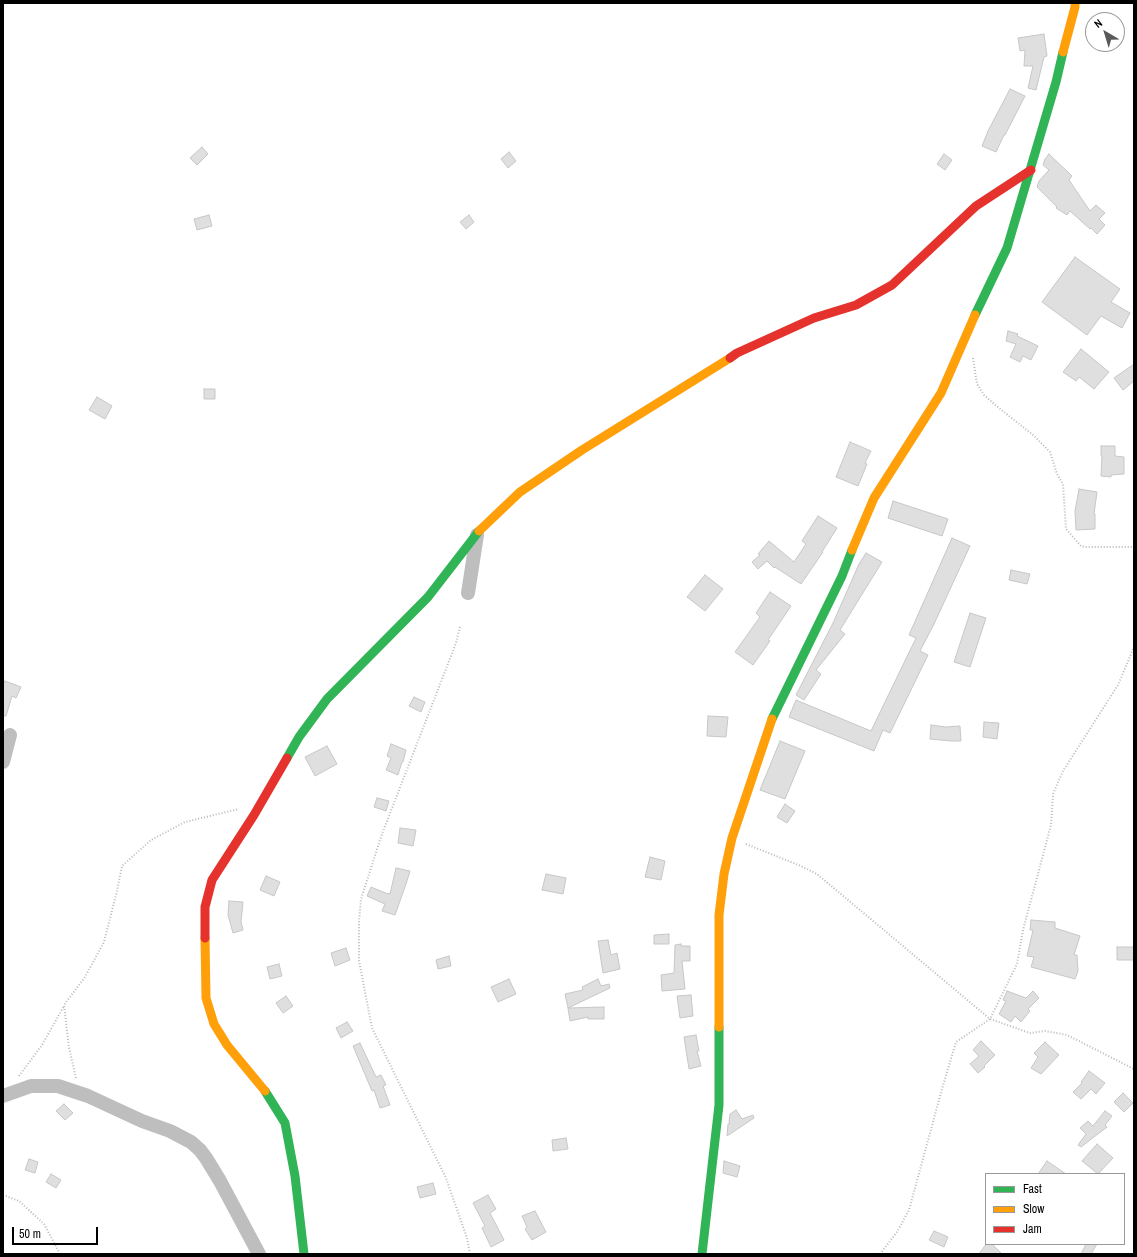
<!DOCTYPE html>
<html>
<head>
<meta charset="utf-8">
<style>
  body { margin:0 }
  #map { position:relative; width:1137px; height:1257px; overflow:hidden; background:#fff; font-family:"Archivo Narrow",sans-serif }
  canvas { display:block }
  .frame { position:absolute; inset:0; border:4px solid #000; pointer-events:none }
  .legend { position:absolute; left:985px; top:1173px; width:140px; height:72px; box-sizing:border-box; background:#fff; border:1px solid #999; margin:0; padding:5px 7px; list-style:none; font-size:12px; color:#000 }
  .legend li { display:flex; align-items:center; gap:8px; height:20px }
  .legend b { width:20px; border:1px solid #999 }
  .north { position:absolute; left:1085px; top:12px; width:40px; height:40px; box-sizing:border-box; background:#fff; border:1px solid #999; border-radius:50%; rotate:322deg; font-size:11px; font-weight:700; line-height:16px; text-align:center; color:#000 }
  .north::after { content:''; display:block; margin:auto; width:14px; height:18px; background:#595959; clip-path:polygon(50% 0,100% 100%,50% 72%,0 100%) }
  .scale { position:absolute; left:12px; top:1227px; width:86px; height:18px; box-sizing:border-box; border:2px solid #000; border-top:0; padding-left:5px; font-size:12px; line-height:14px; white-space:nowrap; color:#000; -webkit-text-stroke:3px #fff; paint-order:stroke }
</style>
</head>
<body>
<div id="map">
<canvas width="1137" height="1257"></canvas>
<div class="frame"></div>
<ul class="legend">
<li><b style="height:5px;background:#30b455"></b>Fast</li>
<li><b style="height:5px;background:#ff9f0a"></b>Slow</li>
<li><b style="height:5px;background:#e5322d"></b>Jam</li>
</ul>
<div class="north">N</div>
<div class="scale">50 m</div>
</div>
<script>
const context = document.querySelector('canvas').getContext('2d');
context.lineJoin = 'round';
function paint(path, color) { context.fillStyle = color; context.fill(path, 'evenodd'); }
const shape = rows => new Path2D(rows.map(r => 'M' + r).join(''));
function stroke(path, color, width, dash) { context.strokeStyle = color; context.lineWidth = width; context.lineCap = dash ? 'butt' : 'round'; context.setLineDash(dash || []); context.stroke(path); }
const building = shape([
  [1044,34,1047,56,1044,57,1036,90,1028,88,1033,66,1024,66,1025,50,1020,51,1018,38,1044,34],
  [1010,89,1025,96,1005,135,1004,135,996,152,982,146,988,131,1010,89],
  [202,147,208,154,197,165,190,158,202,147],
  [509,152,516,161,508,168,501,159,509,152],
  [944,154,952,160,945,170,937,164,944,154],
  [1049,154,1072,176,1069,180,1090,211,1096,205,1105,213,1099,219,1105,225,1097,234,1091,228,1090,229,1070,211,1067,215,1056,208,1057,207,1037,187,1039,181,1049,170,1043,165,1045,159,1049,154],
  [209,215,212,226,197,230,194,219,209,215],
  [469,215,474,222,466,229,460,222,469,215],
  [1075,257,1120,289,1111,302,1130,313,1122,328,1101,316,1087,335,1042,302,1075,257],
  [1008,331,1018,334,1017,336,1038,346,1031,360,1023,356,1020,362,1010,357,1016,344,1006,341,1008,331],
  [1081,349,1109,372,1094,389,1079,377,1076,381,1063,372,1081,349],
  [1134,364,1134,381,1123,390,1114,378,1134,364],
  [204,389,215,389,215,399,204,399,204,389],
  [97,397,112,406,105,419,89,410,97,397],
  [850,442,871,451,865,463,867,464,858,486,836,477,850,442],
  [1101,446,1115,446,1115,456,1124,457,1124,474,1111,475,1111,477,1101,476,1102,456,1101,456,1101,446],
  [1079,489,1097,492,1094,514,1095,514,1095,529,1076,530,1075,511,1079,489],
  [893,501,948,519,942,536,888,518,893,501],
  [818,516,837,528,822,552,823,552,801,584,775,567,774,568,767,561,758,569,752,562,760,555,758,554,769,541,794,562,806,544,802,541,818,516],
  [952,538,970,546,934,624,920,651,928,655,890,733,883,730,874,751,789,717,796,700,871,731,916,638,909,635,952,538],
  [866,553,882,562,840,630,845,634,816,670,821,674,804,700,796,695,833,623,859,564,866,553],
  [1011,570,1030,574,1027,584,1009,580,1011,570],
  [705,575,723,589,705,611,687,597,705,575],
  [770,592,791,606,768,640,770,641,753,665,735,652,760,617,756,613,770,592],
  [970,613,986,618,970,667,954,662,970,613],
  [5,681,21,687,16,698,12,696,6,716,3,716,3,685,5,681],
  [414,697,425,702,421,712,409,706,414,697],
  [708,716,728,717,726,737,707,736,708,716],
  [984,722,999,723,997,739,983,737,984,722],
  [931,725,946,727,960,726,961,741,951,741,930,739,931,725],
  [780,741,805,751,785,799,760,790,780,741],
  [391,744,406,750,403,762,402,762,398,775,386,770,391,758,387,756,391,744],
  [327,746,337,764,315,776,305,757,327,746],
  [377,798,389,801,386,811,374,807,377,798],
  [785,804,795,811,787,823,777,817,785,804],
  [400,828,416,830,413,846,398,843,400,828],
  [650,857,665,861,661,880,645,877,650,857],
  [396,868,410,871,406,884,395,915,382,911,385,904,367,896,371,887,388,894,389,893,390,894,396,868],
  [546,874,566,878,563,894,542,890,546,874],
  [266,876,280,882,274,896,260,890,266,876],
  [229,901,243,902,241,922,243,930,233,933,228,915,229,901],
  [1031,920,1055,922,1055,928,1080,936,1074,955,1077,955,1078,971,1075,979,1031,967,1034,957,1027,956,1033,930,1030,930,1031,920],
  [669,934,669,944,654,944,654,935,669,934],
  [608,940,611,955,617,953,620,969,603,973,598,941,608,940],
  [681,944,681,946,690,946,690,961,682,961,685,989,662,991,661,975,674,973,675,945,681,944],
  [1117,947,1134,947,1134,960,1117,960,1117,947],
  [346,948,350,960,335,966,331,953,346,948],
  [449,956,451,966,438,969,436,960,449,956],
  [279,964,282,976,270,979,267,967,279,964],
  [509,979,516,994,498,1002,491,987,509,979],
  [598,979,601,986,609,984,610,988,568,1008,565,994,583,990,582,987,598,979],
  [1007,991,1026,998,1033,991,1039,998,1028,1009,1030,1011,1021,1022,1015,1016,1011,1022,999,1014,1006,1001,1003,1000,1007,991],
  [691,995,693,1016,680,1018,677,996,691,995],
  [286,996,293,1006,283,1013,276,1003,286,996],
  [604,1007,604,1019,588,1019,588,1017,570,1021,568,1008,604,1007],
  [347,1022,353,1031,341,1038,336,1028,347,1022],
  [696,1035,699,1051,697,1051,701,1066,689,1069,684,1037,696,1035],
  [981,1041,995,1055,984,1066,985,1067,978,1073,970,1064,979,1056,973,1050,981,1041],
  [1045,1042,1059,1055,1041,1074,1031,1068,1038,1057,1034,1053,1045,1042],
  [360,1043,376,1077,381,1075,386,1085,383,1086,390,1105,380,1108,374,1090,372,1091,353,1046,360,1043],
  [1089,1071,1105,1083,1096,1094,1091,1089,1081,1099,1073,1092,1082,1083,1081,1082,1089,1071],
  [1123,1093,1133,1103,1124,1112,1114,1102,1123,1093],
  [64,1104,73,1113,65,1120,56,1111,64,1104],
  [736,1110,742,1119,753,1115,754,1118,727,1136,728,1124,730,1123,729,1122,730,1114,736,1110],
  [1105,1111,1112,1116,1105,1125,1107,1127,1081,1147,1078,1145,1086,1134,1080,1128,1088,1121,1093,1126,1105,1111],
  [566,1138,568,1149,553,1151,552,1140,566,1138],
  [1097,1144,1113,1158,1098,1174,1082,1161,1097,1144],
  [29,1159,38,1162,35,1173,25,1170,29,1159],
  [724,1161,740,1166,737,1177,723,1173,724,1161],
  [1047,1161,1066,1174,1038,1174,1047,1161],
  [51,1174,61,1180,56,1188,46,1182,51,1174],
  [433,1183,436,1194,420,1198,417,1187,433,1183],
  [488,1195,496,1209,490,1213,504,1240,491,1247,482,1228,485,1226,473,1203,488,1195],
  [535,1211,546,1232,532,1240,525,1229,527,1227,522,1216,535,1211],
  [934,1231,948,1237,944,1247,929,1240,934,1231],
  [986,1244,992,1244,1002,1254,979,1254,986,1244],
  [1086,1244,1097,1244,1091,1254,1081,1254,1086,1244]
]);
const path = shape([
  [973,358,977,384,984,395,994,404,1033,435,1050,452,1057,474,1063,484,1066,529,1081,546,1085,547,1134,547],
  [460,627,456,643,382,834,361,899,359,921,359,961,372,1028,446,1178,467,1238,470,1254],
  [746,844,801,866,817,874,990,1019,1030,1033,1045,1031,1067,1035,1134,1069],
  [19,1076,42,1045,64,1006],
  [76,1078,69,1048,64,1005,85,977,104,942,117,891,122,866,151,840,185,822,239,809],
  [3,1195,19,1201,44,1224,60,1254],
  [880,1254,897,1232,909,1210,942,1089,956,1042,990,1019,1017,964,1023,930,1051,825,1053,794,1063,771,1118,685,1134,647]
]);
const street = shape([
  [468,593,477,535],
  [3,762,10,735],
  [3,1096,31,1086,58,1086,88,1096,142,1121,170,1131,191,1142,200,1150,206,1158,220,1181,259,1254]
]);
const fast = shape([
  [975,315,1007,248,1056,82,1063,52],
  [772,719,842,576,852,550],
  [287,758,299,737,327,699,428,597,479,531],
  [265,1091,285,1123,295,1176,304,1254],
  [702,1254,719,1105,719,1027]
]);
const slow = shape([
  [1063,52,1075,7,1075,3],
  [479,531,520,492,582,450,730,358],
  [852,550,874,498,941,393,975,315],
  [205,938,206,998,214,1024,227,1045,265,1091],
  [719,1027,719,915,724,874,732,838,772,719]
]);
const jam = shape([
  [730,358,737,353,814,318,856,305,892,285,976,206,1031,170],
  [205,938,205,907,212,880,254,815,287,758]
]);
paint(building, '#dfdfdf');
stroke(building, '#c7c7c7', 1);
stroke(path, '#b9b9b9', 2, [1, 2]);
stroke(street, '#bebebe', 14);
stroke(fast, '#30b455', 9);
stroke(slow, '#ff9f0a', 9);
stroke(jam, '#e5322d', 9);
</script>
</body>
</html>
